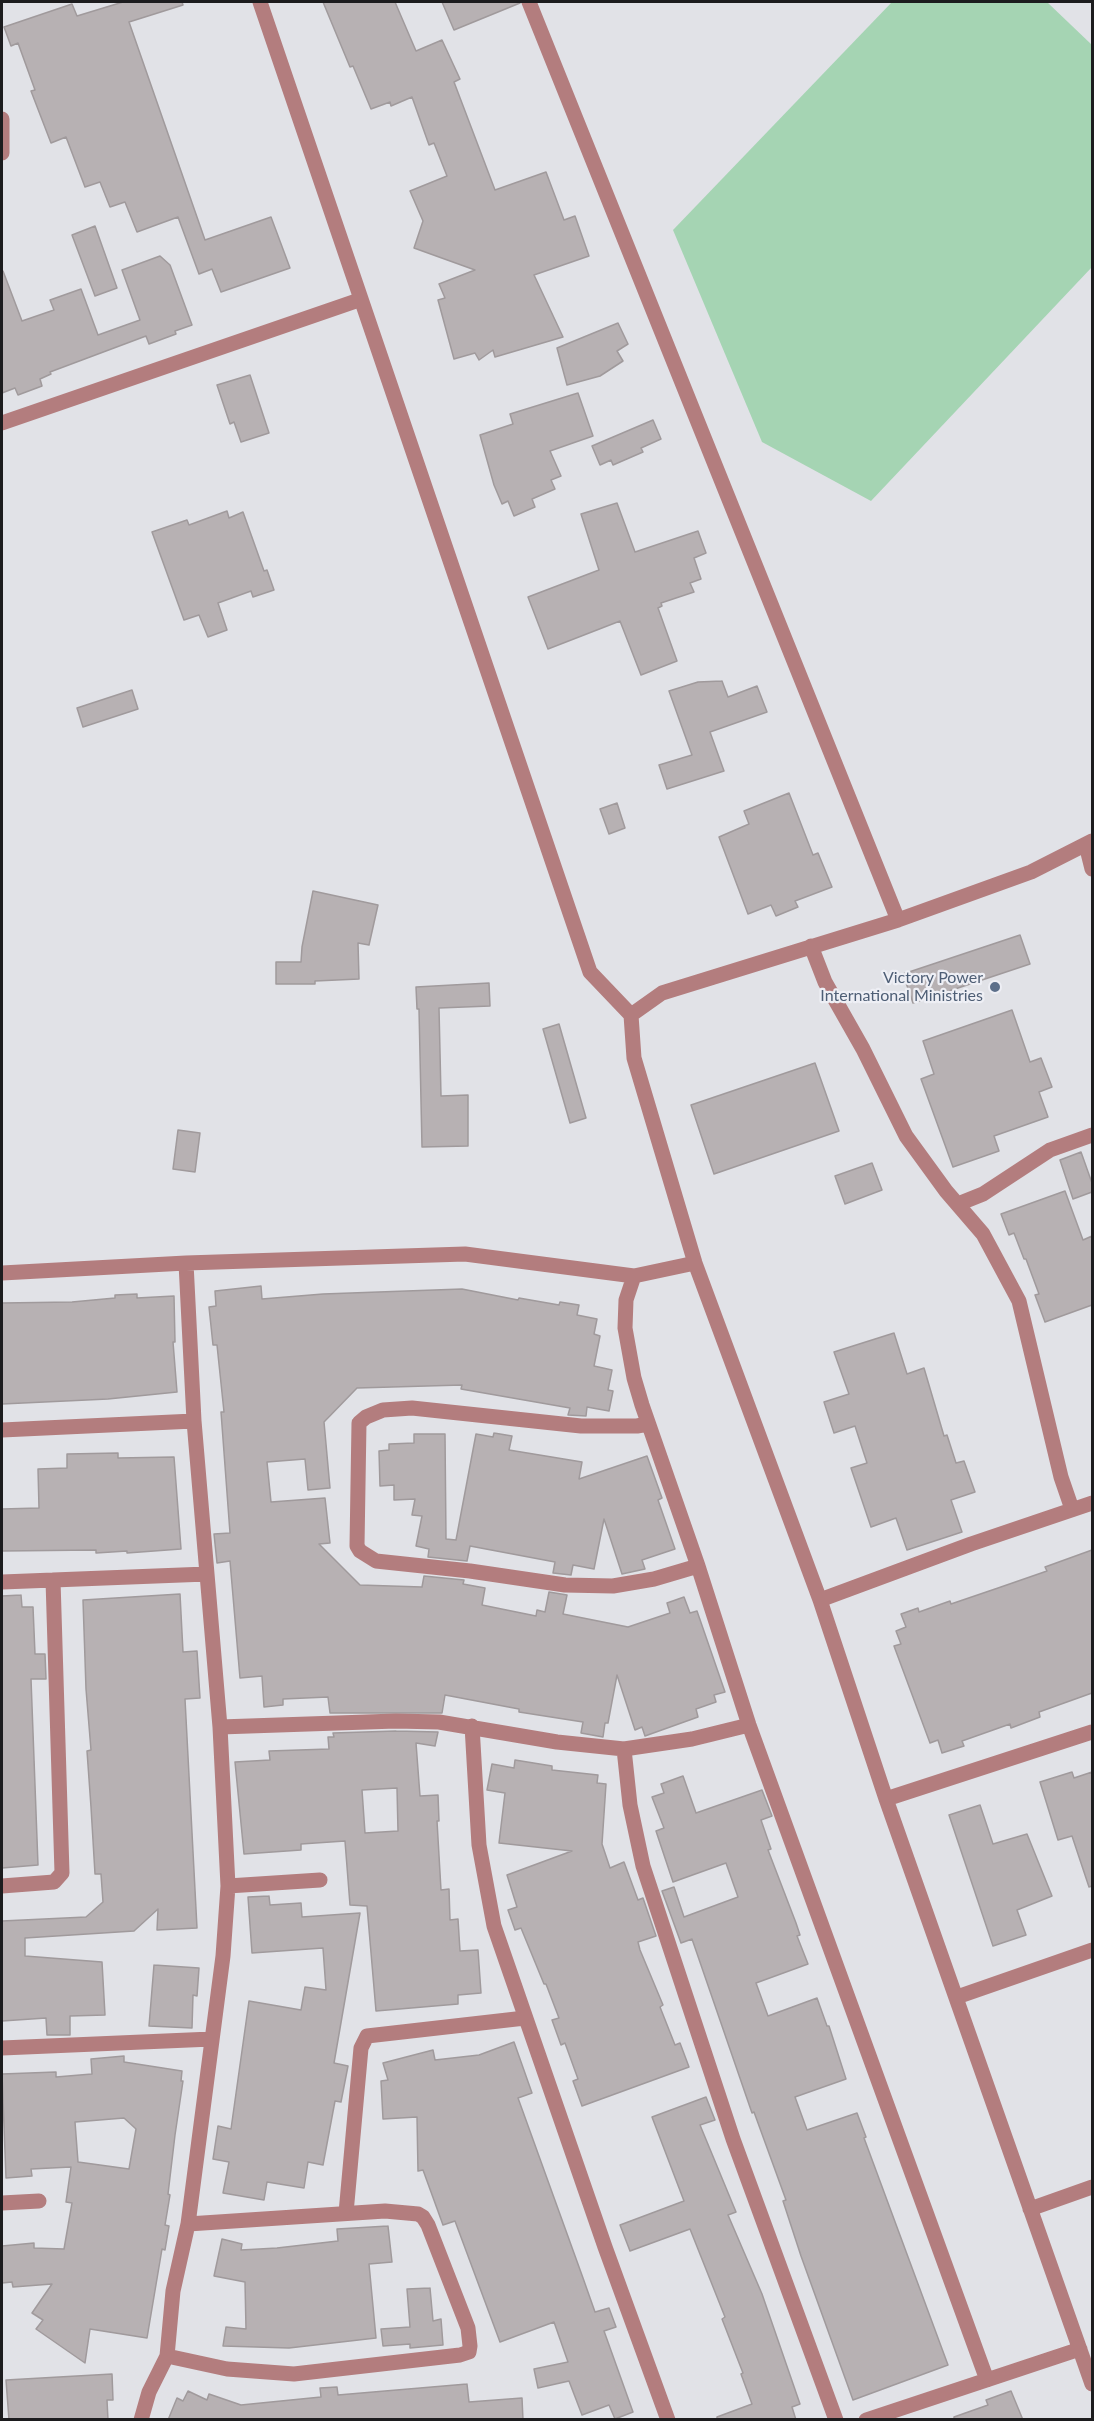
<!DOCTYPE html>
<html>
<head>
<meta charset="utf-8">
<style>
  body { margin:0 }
  #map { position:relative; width:1094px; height:2421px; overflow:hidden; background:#e1e2e7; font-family:Lato,sans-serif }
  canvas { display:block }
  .frame { position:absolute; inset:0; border:3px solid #1c1c1e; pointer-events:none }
</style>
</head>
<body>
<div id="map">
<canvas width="1094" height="2421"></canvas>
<div class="frame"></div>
</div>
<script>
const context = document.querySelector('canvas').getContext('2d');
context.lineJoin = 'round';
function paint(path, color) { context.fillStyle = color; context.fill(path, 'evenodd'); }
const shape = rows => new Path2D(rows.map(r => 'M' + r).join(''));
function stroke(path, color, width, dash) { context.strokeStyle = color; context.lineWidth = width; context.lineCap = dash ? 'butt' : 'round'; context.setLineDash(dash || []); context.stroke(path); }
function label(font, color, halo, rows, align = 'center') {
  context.font = font + ' Lato,sans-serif'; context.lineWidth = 4.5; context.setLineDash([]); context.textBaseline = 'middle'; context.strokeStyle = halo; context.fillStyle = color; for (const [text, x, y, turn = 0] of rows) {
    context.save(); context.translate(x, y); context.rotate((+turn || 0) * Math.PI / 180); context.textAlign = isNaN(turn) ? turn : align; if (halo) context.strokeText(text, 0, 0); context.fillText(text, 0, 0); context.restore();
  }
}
const green = shape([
  [892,2,1047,2,1092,45,1092,267,871,501,762,442,673,230]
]);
const building = shape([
  [123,2,182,2,183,5,129,22,205,240,271,217,290,268,221,292,212,269,199,274,178,217,137,232,125,202,110,207,100,182,85,187,66,137,51,143,31,91,35,90,18,43,11,46,4,27,72,4,77,16,123,2],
  [323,2,395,2,416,51,442,40,460,79,454,82,495,190,546,172,564,220,575,216,589,256,534,275,563,337,495,357,493,350,479,360,475,353,454,359,438,300,445,298,439,284,475,270,414,248,423,221,410,191,447,176,434,143,429,145,412,97,391,106,390,102,371,109,353,66,350,67,323,2],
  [442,2,519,2,520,3,454,30,442,2],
  [95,226,117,288,95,296,72,235,95,226],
  [160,256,170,265,192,325,175,331,176,334,149,344,146,336,50,372,51,374,40,379,42,386,18,395,15,388,2,393,2,271,3,271,22,321,54,310,50,300,81,289,98,335,140,320,122,270,160,256],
  [618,323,628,344,617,351,623,361,600,376,567,385,557,348,618,323],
  [250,375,269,433,241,442,234,422,230,424,217,385,250,375],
  [578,393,593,436,550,451,561,476,551,480,555,489,532,499,535,507,514,516,508,501,502,504,494,485,480,435,513,424,510,414,578,393],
  [653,420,661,439,641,448,643,452,613,465,611,460,600,465,592,446,653,420],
  [617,503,635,552,698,531,706,553,694,558,701,579,690,583,694,592,661,603,662,606,658,608,677,661,641,675,620,621,548,649,528,597,599,570,581,514,617,503],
  [227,511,229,518,243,512,264,571,267,570,274,590,253,597,251,591,218,603,227,630,208,637,199,615,184,620,152,532,187,520,189,525,227,511],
  [722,681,728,697,757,686,767,712,710,732,724,771,667,789,659,765,692,755,669,691,698,682,722,681],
  [132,690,138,709,83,727,77,708,132,690],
  [789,793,813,855,818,853,832,887,795,901,798,907,776,916,771,905,748,914,719,837,749,824,744,811,789,793],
  [617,803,625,828,609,834,600,809,617,803],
  [313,891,378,905,369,945,358,943,359,979,315,981,315,984,276,984,276,962,301,962,302,947,313,891],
  [1020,935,1030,964,913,1003,903,974,1020,935],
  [489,983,490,1006,439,1008,441,1096,468,1095,468,1146,422,1147,419,1009,417,1009,416,987,489,983],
  [1012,1010,1030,1062,1041,1058,1052,1087,1039,1092,1048,1117,994,1136,999,1151,953,1167,921,1079,934,1074,923,1041,1012,1010],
  [559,1024,586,1118,570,1123,543,1029,559,1024],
  [815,1063,839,1131,714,1174,691,1105,815,1063],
  [178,1130,200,1133,195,1172,173,1169,178,1130],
  [1081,1152,1092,1183,1092,1192,1073,1199,1060,1160,1081,1152],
  [872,1163,882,1190,845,1204,835,1176,872,1163],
  [1065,1191,1083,1240,1092,1236,1092,1305,1045,1322,1035,1295,1039,1294,1026,1259,1024,1259,1014,1233,1009,1235,1001,1214,1065,1191],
  [261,1286,262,1299,323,1294,462,1289,518,1300,519,1298,559,1305,560,1302,579,1305,577,1315,597,1319,594,1334,600,1336,594,1366,612,1370,608,1390,613,1391,609,1411,587,1407,586,1416,568,1415,570,1408,461,1389,462,1385,357,1388,324,1422,330,1488,308,1490,305,1459,267,1462,271,1502,325,1498,330,1543,319,1544,360,1585,422,1587,424,1576,464,1580,463,1584,485,1588,482,1605,536,1616,537,1610,545,1612,549,1592,567,1595,563,1614,628,1627,670,1613,667,1603,684,1597,690,1613,697,1611,725,1692,714,1695,716,1702,696,1709,698,1717,645,1736,642,1727,635,1730,617,1675,608,1723,605,1723,603,1737,581,1733,583,1722,519,1712,519,1709,445,1695,442,1713,330,1713,328,1697,283,1699,283,1705,264,1707,262,1676,240,1678,230,1561,217,1563,214,1534,230,1533,221,1412,224,1412,217,1345,213,1345,209,1307,216,1306,215,1291,261,1286],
  [137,1294,137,1298,174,1296,175,1342,173,1342,177,1392,108,1399,2,1404,2,1303,72,1302,115,1298,115,1295,137,1294],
  [894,1333,907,1374,924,1368,944,1436,947,1435,956,1463,964,1461,975,1492,951,1500,962,1532,907,1550,896,1518,871,1527,851,1468,867,1463,855,1426,834,1433,824,1402,849,1394,834,1352,894,1333],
  [494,1433,512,1436,509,1450,582,1462,579,1479,647,1456,662,1498,658,1500,675,1549,642,1560,645,1569,622,1574,604,1519,594,1569,573,1565,571,1575,553,1573,555,1562,470,1546,467,1561,428,1557,429,1549,416,1546,422,1516,412,1515,415,1499,394,1500,394,1485,380,1486,379,1451,389,1450,389,1444,414,1443,414,1434,445,1434,446,1539,456,1540,476,1434,493,1437,494,1433],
  [118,1453,118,1458,174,1457,181,1549,127,1553,127,1551,96,1553,96,1550,2,1551,2,1509,39,1508,38,1469,67,1468,67,1454,118,1453],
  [1092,1550,1092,1693,1039,1712,1040,1717,1011,1728,1010,1724,962,1741,964,1746,942,1753,938,1740,930,1743,894,1646,901,1644,896,1631,906,1627,901,1614,918,1608,919,1612,950,1601,951,1604,998,1588,1047,1571,1045,1567,1092,1550],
  [180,1594,183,1652,197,1651,200,1698,185,1699,197,1928,157,1930,158,1909,134,1931,25,1938,25,1956,102,1962,105,2015,70,2016,70,2035,47,2035,46,2018,2,2021,2,1921,86,1917,103,1902,101,1874,95,1874,91,1807,87,1751,91,1750,86,1689,83,1600,180,1594],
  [21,1595,22,1607,33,1607,35,1654,45,1654,46,1679,31,1679,38,1865,2,1868,2,1596,21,1595],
  [396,1731,438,1732,435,1746,416,1743,420,1796,438,1795,439,1821,437,1821,441,1890,449,1889,450,1920,458,1919,460,1951,478,1950,481,1993,458,1995,458,2004,376,2011,367,1906,350,1905,345,1841,301,1844,301,1850,244,1854,235,1762,270,1760,269,1751,329,1749,328,1737,334,1737,333,1733,396,1731],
  [397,1788,398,1831,365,1833,362,1790,397,1788],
  [515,1760,552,1766,552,1770,598,1775,597,1783,606,1784,602,1844,610,1868,624,1862,638,1900,643,1898,656,1936,638,1942,640,1950,663,2005,660,2007,675,2045,680,2043,689,2067,582,2106,573,2081,578,2079,565,2043,561,2045,552,2020,559,2018,546,1984,544,1984,521,1928,515,1930,508,1910,517,1907,507,1875,572,1851,499,1843,505,1793,487,1790,492,1764,514,1768,515,1760],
  [1072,1772,1074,1778,1092,1772,1092,1886,1089,1887,1072,1836,1058,1840,1040,1782,1072,1772],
  [683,1776,696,1813,762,1790,772,1816,761,1820,771,1849,768,1850,796,1923,800,1935,797,1936,808,1964,756,1983,768,2016,817,1998,827,2026,829,2026,846,2079,795,2097,807,2130,857,2113,866,2137,864,2138,948,2365,853,2400,801,2256,783,2201,786,2200,754,2112,752,2113,692,1939,681,1943,662,1891,674,1887,684,1917,738,1897,726,1863,673,1882,656,1831,664,1828,652,1797,664,1793,661,1784,683,1776],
  [980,1805,993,1844,1027,1834,1052,1896,1017,1910,1026,1935,993,1946,949,1815,980,1805],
  [269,1896,270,1905,301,1903,302,1917,360,1913,334,2063,348,2066,341,2102,335,2101,323,2165,308,2162,304,2188,267,2182,264,2200,223,2193,229,2162,213,2159,218,2126,231,2129,249,2001,301,2010,305,1987,326,1990,323,1948,252,1953,248,1897,269,1896],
  [154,1965,199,1968,197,1996,193,1995,192,2028,149,2026,154,1965],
  [514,2042,532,2093,518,2098,583,2278,595,2312,609,2308,616,2327,604,2331,633,2412,615,2419,609,2405,582,2415,569,2381,538,2388,534,2369,568,2362,554,2322,500,2342,455,2221,443,2225,423,2170,418,2171,417,2117,383,2119,381,2081,388,2080,383,2063,433,2050,435,2060,479,2055,514,2042],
  [124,2056,124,2062,182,2071,181,2081,183,2081,175,2135,168,2194,170,2195,165,2225,169,2226,165,2250,162,2249,147,2338,90,2329,85,2363,36,2329,43,2320,32,2313,52,2284,13,2287,12,2282,2,2283,2,2246,34,2243,34,2248,64,2249,72,2203,66,2202,71,2167,31,2169,32,2176,6,2178,2,2074,56,2072,56,2077,92,2074,91,2059,124,2056],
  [124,2118,136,2129,129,2169,78,2162,75,2122,124,2118],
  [706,2097,715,2120,700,2125,736,2212,728,2215,762,2294,800,2404,792,2407,796,2420,717,2420,717,2417,752,2404,741,2374,743,2373,722,2319,725,2317,690,2229,630,2251,620,2225,684,2201,652,2117,706,2097],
  [388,2226,392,2262,369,2264,376,2338,289,2348,223,2346,226,2327,246,2329,245,2282,214,2276,222,2239,242,2244,241,2250,277,2248,338,2241,337,2229,388,2226],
  [430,2288,433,2321,441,2319,443,2345,410,2348,410,2344,383,2346,381,2329,410,2327,407,2289,430,2288],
  [112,2374,113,2400,107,2400,108,2420,9,2420,6,2380,112,2374],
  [467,2384,469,2402,522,2398,523,2420,168,2420,177,2398,183,2401,188,2391,207,2400,209,2394,241,2405,321,2397,320,2388,337,2387,338,2395,467,2384],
  [1011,2391,1023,2420,954,2420,954,2417,988,2405,986,2400,1011,2391]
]);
const minor = shape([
  [260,2,590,972,631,1015,634,1058,695,1263,820,1600,886,1799,1092,2384],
  [529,2,898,920],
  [2,119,2,153],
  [2,423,359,300],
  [1086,845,1092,869],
  [811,946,825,982,863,1049,906,1136,946,1191,983,1234,1019,1301,1061,1477,1072,1509],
  [631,1015,662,993,898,920,1031,872,1092,841],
  [958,1204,983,1194,1050,1150,1092,1135],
  [2,1273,186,1263,465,1254,634,1276,695,1263],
  [634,1276,626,1300,625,1328,634,1378,642,1405,698,1566,749,1725,987,2380],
  [648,1424,637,1426,581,1426,412,1408,383,1410,366,1417,359,1423,357,1546,360,1551,376,1561,470,1571,565,1585,613,1586,654,1579,698,1566],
  [2,1430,194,1421],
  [2,1582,207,1574],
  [820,1600,971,1544,1092,1503],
  [472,1726,479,1845,494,1926,605,2247,668,2420],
  [220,1727,396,1721,439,1722,557,1742,624,1749,692,1739,749,1725],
  [624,1749,630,1805,643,1866,733,2139,836,2420],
  [886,1799,1092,1732],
  [2,1886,54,1882,62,1873,53,1580],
  [228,1886,320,1880],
  [957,1997,1092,1950],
  [2,2048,212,2039],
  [2,2203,39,2201],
  [1030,2209,1092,2187],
  [346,2213,361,2048,367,2036,525,2018],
  [167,2356,227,2369,294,2374,460,2355,469,2352,470,2346,468,2328,428,2225,423,2217,418,2214,385,2211,188,2224],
  [141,2420,149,2392,167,2356,173,2291,188,2224,223,1956,228,1886,220,1727,194,1421,186,1263],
  [866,2420,1080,2349]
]);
const markers = [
  [995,987,6,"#5c6f8a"]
];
const serviceNames = [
  ["Victory Power",983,978],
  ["International Ministries",983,996]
];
paint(green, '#a5d4b3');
paint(building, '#b7b1b3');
stroke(building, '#a09a9c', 1.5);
stroke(minor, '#b37d7e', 15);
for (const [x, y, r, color] of markers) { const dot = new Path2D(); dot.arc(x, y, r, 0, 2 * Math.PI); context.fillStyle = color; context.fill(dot); stroke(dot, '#eeeff5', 2); }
label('16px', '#4e5e75', '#eeeff5', serviceNames, 'right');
</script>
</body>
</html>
